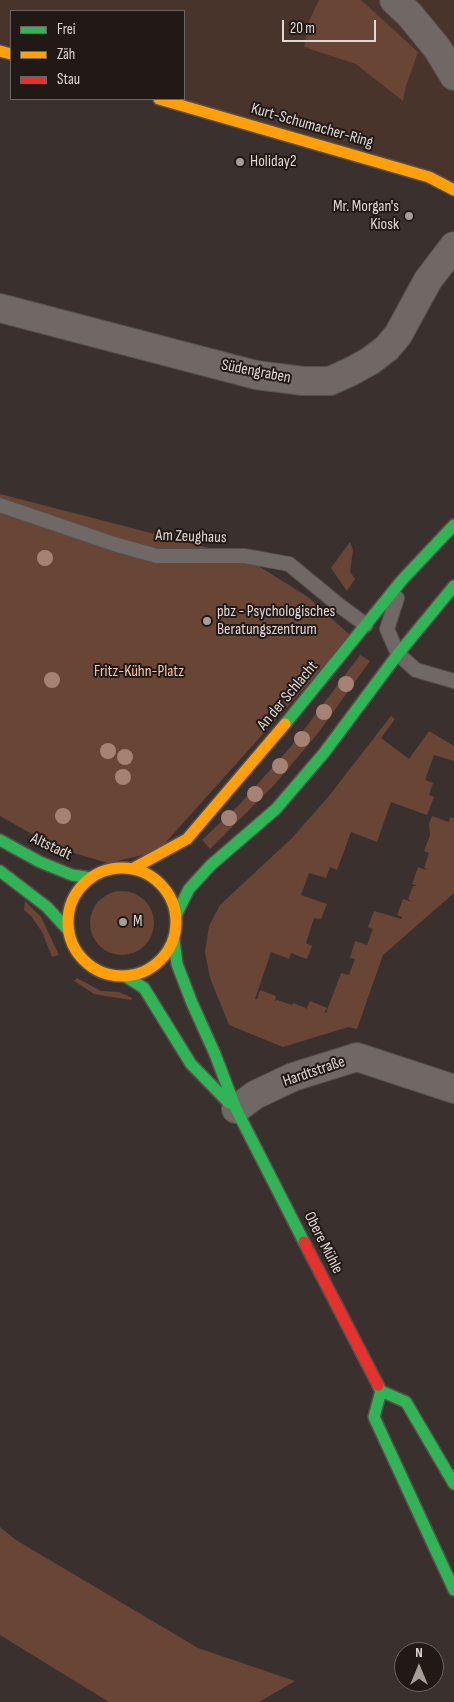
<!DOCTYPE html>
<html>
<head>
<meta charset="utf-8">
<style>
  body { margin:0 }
  #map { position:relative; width:454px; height:1702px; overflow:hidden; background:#3a312e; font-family:"Sofia Sans Condensed",sans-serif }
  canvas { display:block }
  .legend { position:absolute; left:10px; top:10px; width:175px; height:90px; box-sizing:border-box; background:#201916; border:1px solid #6d6562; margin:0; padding:6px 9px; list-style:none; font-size:15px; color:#e1d7d3 }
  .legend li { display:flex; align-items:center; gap:10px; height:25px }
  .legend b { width:25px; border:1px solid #6d6562 }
  .north { position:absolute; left:394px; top:1642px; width:50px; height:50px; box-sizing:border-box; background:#201916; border:1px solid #6d6562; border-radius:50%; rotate:0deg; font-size:14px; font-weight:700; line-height:20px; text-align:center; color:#e1d7d3 }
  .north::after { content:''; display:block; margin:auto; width:18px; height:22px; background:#a79d99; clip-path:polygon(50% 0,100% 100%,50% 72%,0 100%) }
  .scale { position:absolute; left:282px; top:20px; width:94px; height:22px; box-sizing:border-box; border:2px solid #e1d7d3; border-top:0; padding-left:6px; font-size:15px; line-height:18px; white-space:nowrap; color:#e1d7d3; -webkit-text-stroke:4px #201916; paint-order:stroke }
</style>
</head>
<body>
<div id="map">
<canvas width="454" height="1702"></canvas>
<ul class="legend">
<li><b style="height:6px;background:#30b455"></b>Frei</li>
<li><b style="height:6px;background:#ff9f0a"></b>Zäh</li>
<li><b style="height:6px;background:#e5322d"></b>Stau</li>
</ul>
<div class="north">N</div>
<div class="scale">20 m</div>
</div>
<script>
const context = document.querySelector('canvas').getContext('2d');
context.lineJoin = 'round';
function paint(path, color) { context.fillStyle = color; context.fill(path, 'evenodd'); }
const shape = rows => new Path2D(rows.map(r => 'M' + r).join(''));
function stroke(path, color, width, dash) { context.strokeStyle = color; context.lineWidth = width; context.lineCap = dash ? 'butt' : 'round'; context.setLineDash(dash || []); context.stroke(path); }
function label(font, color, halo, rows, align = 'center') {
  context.font = font + ' "Sofia Sans Condensed",sans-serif'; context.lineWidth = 4; context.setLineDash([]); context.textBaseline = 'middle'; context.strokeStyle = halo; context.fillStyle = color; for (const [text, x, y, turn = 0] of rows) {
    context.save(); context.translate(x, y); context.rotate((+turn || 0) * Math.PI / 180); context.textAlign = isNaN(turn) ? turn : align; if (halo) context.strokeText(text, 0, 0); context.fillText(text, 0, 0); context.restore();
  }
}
const built = shape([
  [0,0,454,0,454,186,184,99,184,11,11,11,11,46,0,43]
]);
const green = shape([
  [319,0,361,0,418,52,406,86,403,101,356,64,304,47,309,21],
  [0,494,244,557,308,597,351,636,157,852,108,863,57,848,0,816],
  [350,542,353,550,350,572,355,579,347,591,331,568],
  [360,655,370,661,318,733,275,784,210,849,202,840,239,805,294,743],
  [391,716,395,719,381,738,409,759,429,731,454,746,454,761,434,755,425,780,433,783,429,795,434,797,427,815,391,802,377,842,351,832,337,870,330,867,326,878,309,873,301,895,327,904,321,919,314,918,306,943,312,946,307,959,291,953,289,959,271,952,255,999,257,999,260,990,276,996,275,1001,277,1000,292,1005,293,1003,306,1008,306,1010,310,1001,327,1008,324,1013,326,1013,341,973,349,975,355,959,350,958,355,941,367,945,373,929,368,927,374,911,402,919,402,917,397,915,403,899,412,902,408,899,413,886,417,886,412,884,418,867,426,870,427,869,424,868,429,853,424,851,430,835,429,824,432,816,449,822,450,817,454,818,454,893,383,955,357,1029,348,1027,283,1047,229,1025,210,978,205,952,209,926,220,905,292,838,329,796],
  '90 923a32 32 0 1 1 64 0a32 32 0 1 1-64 0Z',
  [25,901,41,917,59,955,52,957,42,932,31,916,24,910],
  [77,978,101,991,119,992,132,998,131,1000,94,994,74,981],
  [0,1527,16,1540,198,1648,295,1681,259,1702,109,1702,0,1635]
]);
const lane = shape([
  [0,505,114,544,157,556,245,556,289,564,340,606,366,625],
  [397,598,387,629,398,654,416,670,454,681]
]);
const street = shape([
  [394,0,409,14,437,48,454,76],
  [0,308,256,375,303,381,330,381,352,371,370,361,387,348,398,335,428,280,454,246],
  [236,1109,255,1095,293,1077,357,1057,454,1089]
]);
const fast = shape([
  [285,724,403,579,454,525],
  [0,840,40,862,72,875,91,878],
  [0,871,47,907,69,931],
  [176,915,189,889,211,865,276,809,324,753,398,654,454,586],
  [174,940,177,964,192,1003,215,1054,236,1109,304,1242],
  [125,976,144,988,191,1064,229,1103],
  [378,1385,381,1391,406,1402,454,1484],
  [381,1391,374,1417,454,1590]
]);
const slow = shape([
  [0,51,11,54],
  [159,99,429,177,454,190],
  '68 922a54 54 0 1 1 108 0a54 54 0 1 1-108 0Z',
  [132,869,187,839,285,724]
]);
const jam = shape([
  [304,1242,378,1385]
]);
const trees = [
  [45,558],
  [52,680],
  [346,684],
  [324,712],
  [302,739],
  [108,751],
  [125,757],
  [280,766],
  [123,777],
  [255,794],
  [63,816],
  [229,818]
];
const markers = [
  [240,162,5,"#a79d99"],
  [409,216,5,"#a79d99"],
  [207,621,5,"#a79d99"],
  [123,922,5,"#a79d99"]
];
const streetNames = [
  ["Kurt-Schumacher-Ring",312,126,16],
  ["Südengraben",256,372,11],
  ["Am Zeughaus",191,537,2],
  ["An der Schlacht",288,696,-50],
  ["Altstadt",51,847,25],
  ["Hardtstraße",314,1072,-19],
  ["Obere Mühle",323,1243,63]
];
const poiNames = [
  ["Holiday2",250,162],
  ["Mr. Morgan's",399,207,"right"],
  ["Kiosk",399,225,"right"],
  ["pbz - Psychologisches",217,612],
  ["Beratungszentrum",217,630],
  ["M",133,922]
];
const parkNames = [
  ["Fritz-Kühn-Platz",139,672]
];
paint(built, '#48342b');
paint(green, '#694535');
stroke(lane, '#574f4c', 16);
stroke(street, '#574f4c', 30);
stroke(fast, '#574f4c', 14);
stroke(slow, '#574f4c', 14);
stroke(jam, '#574f4c', 14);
stroke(lane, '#706865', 14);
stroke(street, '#706865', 28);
stroke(fast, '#30b455', 11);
stroke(slow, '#ff9f0a', 11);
stroke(jam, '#e5322d', 11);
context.fillStyle = '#a48274';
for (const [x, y] of trees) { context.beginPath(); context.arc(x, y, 8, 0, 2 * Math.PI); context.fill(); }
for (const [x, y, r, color] of markers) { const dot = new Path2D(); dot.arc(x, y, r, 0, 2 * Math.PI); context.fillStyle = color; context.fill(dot); stroke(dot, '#201916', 2); }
label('16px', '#e1d7d3', '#201916', streetNames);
label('16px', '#e1d7d3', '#201916', poiNames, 'left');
label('16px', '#fac5ae', '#201916', parkNames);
</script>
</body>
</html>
